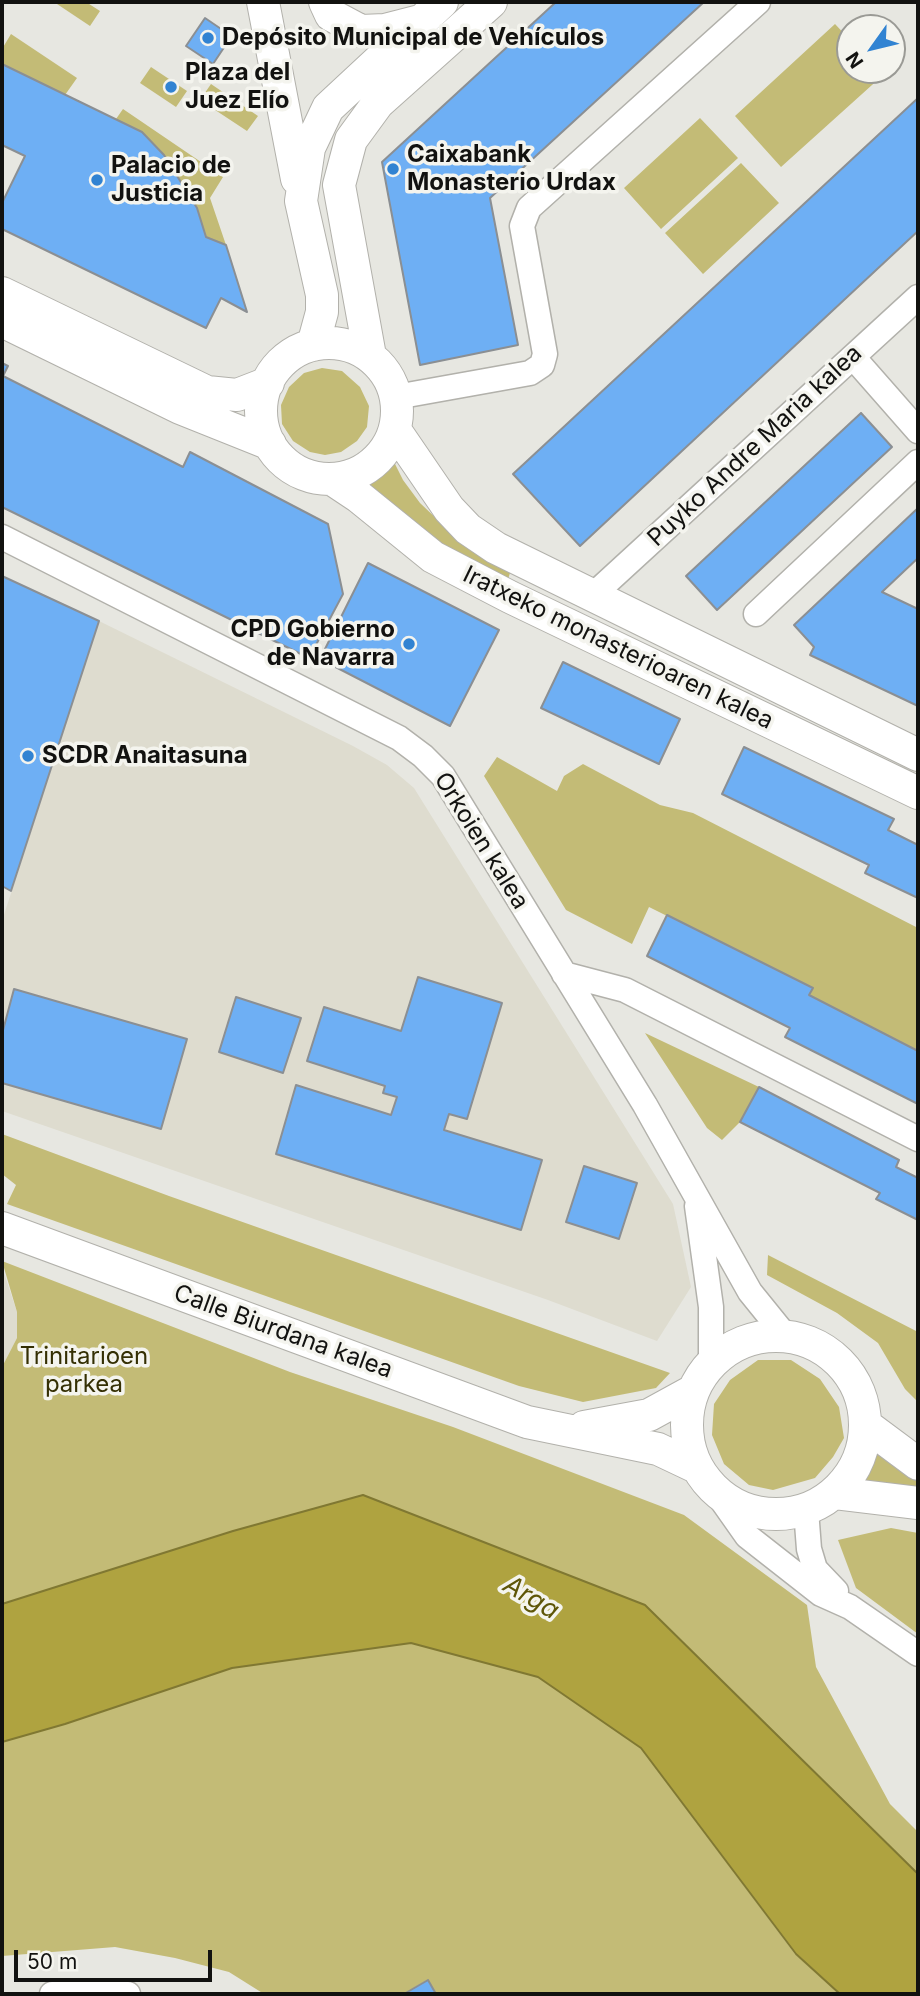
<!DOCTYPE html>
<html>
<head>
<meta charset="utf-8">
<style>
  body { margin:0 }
  #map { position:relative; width:920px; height:1996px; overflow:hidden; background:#e7e7e1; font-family:Inter,sans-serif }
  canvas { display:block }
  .frame { position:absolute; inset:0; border:4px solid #121210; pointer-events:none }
  .north { position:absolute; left:836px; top:14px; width:70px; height:70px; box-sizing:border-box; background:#f4f4ee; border:2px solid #9a9a95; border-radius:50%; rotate:236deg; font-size:19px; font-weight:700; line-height:28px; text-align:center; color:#121210 }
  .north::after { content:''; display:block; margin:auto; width:24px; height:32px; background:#3183d2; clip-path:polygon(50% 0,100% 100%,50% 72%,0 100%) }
  .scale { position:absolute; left:14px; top:1950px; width:198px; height:32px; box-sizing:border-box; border:4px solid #121210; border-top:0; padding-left:9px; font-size:21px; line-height:24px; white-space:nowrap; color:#121210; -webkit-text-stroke:5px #f4f4ee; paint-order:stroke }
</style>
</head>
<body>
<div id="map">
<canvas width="920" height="1996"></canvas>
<div class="frame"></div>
<div class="north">N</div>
<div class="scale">50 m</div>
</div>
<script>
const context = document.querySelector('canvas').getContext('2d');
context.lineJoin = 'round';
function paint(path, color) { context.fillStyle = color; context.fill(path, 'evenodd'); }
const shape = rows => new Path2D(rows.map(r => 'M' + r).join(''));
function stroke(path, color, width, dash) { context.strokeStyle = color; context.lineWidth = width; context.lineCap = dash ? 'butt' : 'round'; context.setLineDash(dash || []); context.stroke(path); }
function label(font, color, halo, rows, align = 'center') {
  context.font = font + ' Inter,sans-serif'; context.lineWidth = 7; context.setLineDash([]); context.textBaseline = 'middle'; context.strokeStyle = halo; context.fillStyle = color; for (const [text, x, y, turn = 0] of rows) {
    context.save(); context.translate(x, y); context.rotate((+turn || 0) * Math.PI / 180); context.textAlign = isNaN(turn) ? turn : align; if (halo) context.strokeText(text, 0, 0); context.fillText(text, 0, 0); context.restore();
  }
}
const built = shape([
  [99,621,353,746,387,765,414,788,673,1204,691,1287,657,1341,548,1300,2,1111,2,921],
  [2,1267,17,1312,17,1338,2,1367]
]);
const green = shape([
  [54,2,86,2,100,11,90,26],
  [835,24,850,40,850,70,877,70,882,76,781,167,735,116],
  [11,34,77,78,65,95,2,64,2,49],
  [151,67,187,91,176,107,140,83],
  [211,84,258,116,247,131,200,100],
  [123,109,223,177,210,198,226,245,206,237,197,208,164,155,142,132,116,119],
  [700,118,738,158,661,229,624,188],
  [741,163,779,203,703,274,665,233],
  [322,368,342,371,360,387,369,406,367,427,357,441,341,452,325,455,310,452,293,441,282,424,281,405,289,387,304,373],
  [394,462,403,480,420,503,462,543,510,573,507,582,444,554,363,488],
  [497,757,557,791,564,776,583,764,660,805,693,813,918,928,918,1051,809,995,812,988,649,907,632,944,566,910,484,776],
  [645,1033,759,1087,740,1122,722,1140,707,1128],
  [2,1134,169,1196,670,1373,656,1388,583,1402,519,1386,7,1204,16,1185,2,1174],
  [768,1255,918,1332,918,1402,905,1389,878,1343,837,1313,767,1275],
  [2,1261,290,1372,453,1427,684,1515,807,1605,816,1667,890,1804,918,1832,918,1874,809,1767,233,1531,2,1604,2,1367,17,1338,17,1312],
  [758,1360,791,1360,820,1379,839,1407,844,1438,833,1457,815,1478,773,1490,749,1485,724,1464,712,1435,714,1404,730,1380],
  [877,1451,899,1470,918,1479,918,1495,864,1485],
  [891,1528,918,1533,918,1634,856,1588,838,1540],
  [411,1643,538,1677,641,1748,795,1954,840,1994,436,1994,427,1980,404,1994,264,1994,229,1972,175,1958,115,1947,2,1956,2,1742,65,1724,232,1668]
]);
const water = shape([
  [363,1495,645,1605,918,1874,918,1994,840,1994,796,1954,641,1748,538,1677,411,1643,232,1668,65,1724,2,1742,2,1604,233,1531,363,1495]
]);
const building = shape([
  [556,2,704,2,490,198,518,345,420,365,382,162,556,2],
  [205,18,227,33,221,43,225,46,213,64,186,46,205,18],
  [2,64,142,132,164,155,197,208,206,237,226,245,247,312,221,298,206,328,2,229,2,203,25,156,2,145,2,64],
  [918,98,918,231,580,546,513,474,918,98],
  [2,363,8,366,3,376,183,467,190,452,328,524,343,594,309,658,2,507,2,363],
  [861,413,892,447,717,610,686,576,861,413],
  [918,508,918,558,882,592,918,609,918,706,810,655,814,647,794,625,918,508],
  [368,563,499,630,450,726,320,659,368,563],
  [2,576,99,621,11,891,2,886,2,576],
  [563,662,680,719,659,764,541,708,563,662],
  [744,747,894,819,888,830,918,845,918,898,865,873,869,865,722,794,744,747],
  [667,915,813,988,809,995,918,1051,918,1104,785,1037,790,1028,647,956,667,915],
  [418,977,502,1003,467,1119,449,1114,444,1130,542,1160,521,1230,276,1154,296,1085,391,1115,397,1097,383,1093,385,1086,307,1061,324,1007,401,1031,418,977],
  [14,989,187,1039,161,1129,2,1083,2,1034,14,989],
  [236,997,301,1018,283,1073,219,1052,236,997],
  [759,1087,899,1160,896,1167,918,1178,918,1220,876,1199,880,1193,740,1122,759,1087],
  [584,1166,637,1183,619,1239,566,1222,584,1166],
  [428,1980,436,1994,404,1994,428,1980]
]);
const minor = shape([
  [853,357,918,431],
  [396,397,530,373,542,365,545,354,522,226,529,208,758,2],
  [2,537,399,738,423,756,443,776,645,1105,750,1292,784,1334],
  [592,596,918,297],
  [756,614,918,462],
  [564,974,625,990,918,1139],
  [697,1206,711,1307,711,1361],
  [716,1492,747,1536,821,1594,850,1607,918,1654],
  [806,1510,809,1549,815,1569,836,1591],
  [52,1994,128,1994]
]);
const tertiary = shape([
  [263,2,297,179],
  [325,2,331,15,361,31,385,30,420,21],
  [2,293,207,392,237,395,268,383],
  [2,321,180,408,270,444],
  '261 411a68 68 0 1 1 136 0a68 68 0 1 1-136 0Z',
  [313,345,322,312,322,295,301,201,309,148,328,108,442,2],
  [370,356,339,185,351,140,378,103,491,2],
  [395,430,449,509,468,529,496,548,918,755],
  [332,479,359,497,433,557,510,597,918,793],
  [2,1228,527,1422,658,1449,696,1467],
  '687 1425a89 89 0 1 1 178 0a89 89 0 1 1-178 0Z',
  [867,1426,918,1464],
  [584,1427,649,1415,691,1392],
  [835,1493,918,1503]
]);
const markers = [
  [208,38,7,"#3183d2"],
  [171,87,7,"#3183d2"],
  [393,169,7,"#3183d2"],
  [97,180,7,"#3183d2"],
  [409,644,7,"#3183d2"],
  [28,756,7,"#3183d2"]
];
const poiNames = [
  ["Depósito Municipal de Vehículos",222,38],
  ["Plaza del",185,73],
  ["Juez Elío",185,101],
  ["Caixabank",407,155],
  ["Monasterio Urdax",407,183],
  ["Palacio de",111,166],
  ["Justicia",111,194],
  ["CPD Gobierno",395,630,"right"],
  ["de Navarra",395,658,"right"],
  ["SCDR Anaitasuna",42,756]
];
const streetNames = [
  ["Puyko Andre Maria kalea",755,446,-43],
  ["Iratxeko monasterioaren kalea",618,648,26],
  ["Orkoien kalea",481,841,58],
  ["Calle Biurdana kalea",283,1332,20]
];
const parkNames = [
  ["Trinitarioen",84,1357],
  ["parkea",84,1385]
];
const waterNames = [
  ["Arga",531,1598,31]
];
paint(built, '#dedccf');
paint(green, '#c3bb76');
paint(water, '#afa340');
stroke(water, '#807832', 2);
paint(building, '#6eaff4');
stroke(building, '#8b8f93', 2);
stroke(minor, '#b2b1ab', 27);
stroke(tertiary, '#b2b1ab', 34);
stroke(minor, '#fff', 24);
stroke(tertiary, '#fff', 32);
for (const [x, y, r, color] of markers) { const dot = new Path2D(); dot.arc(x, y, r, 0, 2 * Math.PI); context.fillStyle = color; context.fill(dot); stroke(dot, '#f4f4ee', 2.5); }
label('bold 24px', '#121210', '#f4f4ee', poiNames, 'left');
label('24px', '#121210', '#f4f4ee', streetNames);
label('24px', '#342f03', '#f4f4ee', parkNames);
label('italic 26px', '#5e5608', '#f4f4ee', waterNames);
</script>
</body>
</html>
